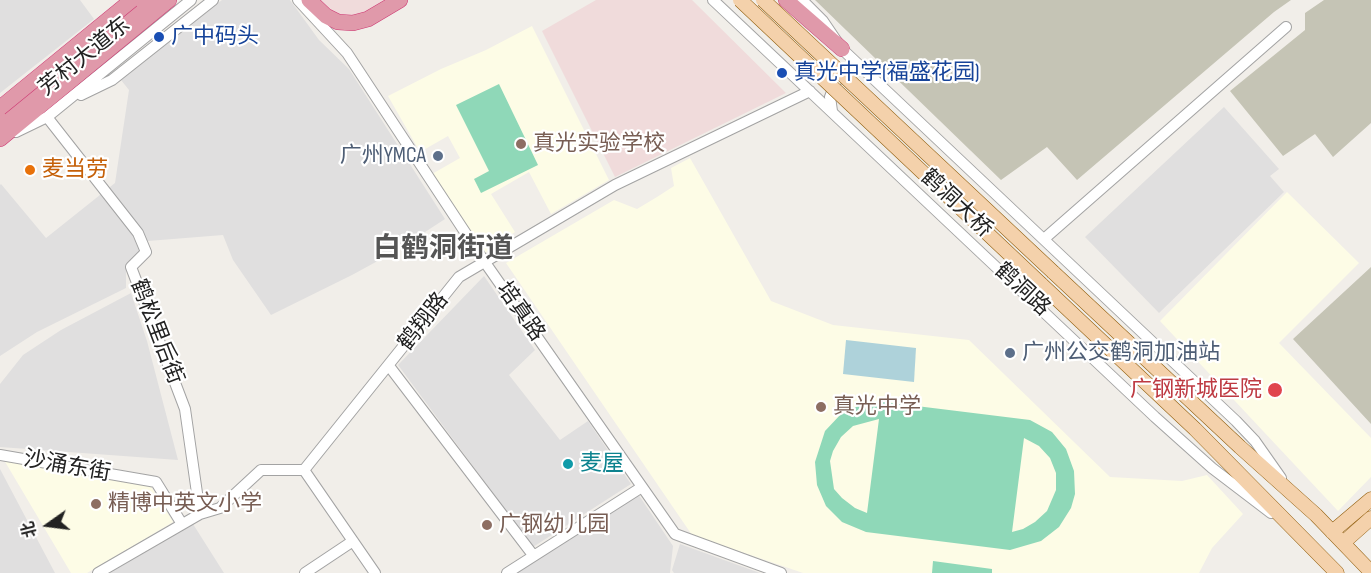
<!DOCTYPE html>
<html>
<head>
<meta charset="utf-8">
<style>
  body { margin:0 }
  #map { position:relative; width:1371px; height:573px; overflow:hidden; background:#f1eee9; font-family:"Sofia Sans Condensed","Noto Sans SC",sans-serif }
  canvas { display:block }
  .north { position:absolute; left:18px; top:495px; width:60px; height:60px; -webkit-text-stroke:4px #fff; paint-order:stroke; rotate:256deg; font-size:16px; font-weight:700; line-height:24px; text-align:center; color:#222 }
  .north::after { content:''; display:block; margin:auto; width:21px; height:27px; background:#222; clip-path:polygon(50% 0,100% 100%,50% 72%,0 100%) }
</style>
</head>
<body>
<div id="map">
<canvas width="1371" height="573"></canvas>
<div class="north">北</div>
</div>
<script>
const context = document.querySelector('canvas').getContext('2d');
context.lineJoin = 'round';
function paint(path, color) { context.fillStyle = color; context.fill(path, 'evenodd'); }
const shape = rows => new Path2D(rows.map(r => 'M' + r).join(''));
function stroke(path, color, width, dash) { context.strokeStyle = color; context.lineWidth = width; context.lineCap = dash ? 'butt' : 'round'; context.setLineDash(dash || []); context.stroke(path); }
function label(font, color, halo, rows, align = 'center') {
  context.font = font + ' "Sofia Sans Condensed","Noto Sans SC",sans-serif'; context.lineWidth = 4.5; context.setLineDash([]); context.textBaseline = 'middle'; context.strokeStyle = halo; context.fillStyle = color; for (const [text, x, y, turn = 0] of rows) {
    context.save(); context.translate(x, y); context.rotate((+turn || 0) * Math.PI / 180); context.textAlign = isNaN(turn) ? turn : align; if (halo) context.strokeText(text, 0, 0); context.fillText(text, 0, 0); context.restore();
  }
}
const residential = shape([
  [0,0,80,0,94,19,0,93],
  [222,0,290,0,319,40,349,69,445,219,396,251,352,275,271,315,233,260,223,235,148,241,126,269,126,288,37,332,0,356,0,185,1,184,46,238,115,183,129,90,121,80],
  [1224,107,1279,169,1270,176,1284,192,1159,313,1085,237],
  [484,276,535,350,509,375,560,440,588,421,631,484,533,547,398,365],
  [131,293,147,341,178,460,0,447,0,384,23,355,61,330],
  [0,469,55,573,0,573],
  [638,494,673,546,670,573,514,573],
  [193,524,224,573,109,573],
  [680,544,760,573,674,573,672,570]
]);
const commercial = shape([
  [318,0,390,0,368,13,342,19,330,12],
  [596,0,692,0,786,93,615,177,542,31]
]);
const education = shape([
  [532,26,609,180,551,214,529,172,491,194,515,232,482,255,432,174,460,158,448,136,420,152,388,96,441,69,486,50],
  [690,158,771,301,833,325,969,340,1110,477,1182,481,1207,475,1243,514,1212,548,1199,573,803,573,692,535,506,263,614,200,637,209,657,197,674,186,671,168],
  [1287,192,1359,263,1279,343,1371,438,1371,477,1338,511,1160,321],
  [4,460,150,485,173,522,87,573,71,573]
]);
const construction = shape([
  [815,0,1291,0,1274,12,1077,180,1047,147,1001,180],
  [1324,0,1371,0,1371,123,1333,157,1315,134,1283,156,1230,91,1305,30,1305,13],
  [1371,267,1371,424,1293,339]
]);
const pitch = shape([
  [499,84,538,165,481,193,474,179,489,171,456,105],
  [884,402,1030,420,1052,432,1066,449,1074,471,1075,494,1071,508,1059,527,1041,541,1010,550,866,532,842,522,826,506,817,485,815,462,825,431,841,414,862,404],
  [879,419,867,513,855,508,842,498,834,489,830,461,833,451,841,437,853,426],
  [1024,438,1039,446,1050,458,1056,473,1056,490,1047,511,1035,522,1023,529,1012,532],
  [933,561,992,569,992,573,932,573]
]);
const water = shape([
  [846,340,916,348,914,382,843,374]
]);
const minor = shape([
  [298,0,347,53,484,261,675,534,781,573],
  [713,0,1155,417,1212,468,1271,513],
  [802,0,823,21,842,49,1236,421,1255,441,1281,478],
  [81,95,112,80,213,0],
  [832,111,830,97,837,79,848,71,865,70],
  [47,117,138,233,146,252,131,267,185,409,200,514],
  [16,132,47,117,191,0],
  [1044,239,1286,27],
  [389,366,533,555],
  [0,455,156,482,182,524],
  [304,470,375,573],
  [98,573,200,514,220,508,261,470,304,470,459,277,615,185,810,91],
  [305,573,353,541],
  [507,573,642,487]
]);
const major = shape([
  [1053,272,1240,447,1316,515,1371,572],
  [1041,284,1195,429,1337,573],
  [1332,532,1371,499],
  [1343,543,1371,518]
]);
const highway = shape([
  [309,0,326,16,338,22,353,23,368,19,400,0],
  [786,0,842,49],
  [0,124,150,0],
  [0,139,169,0]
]);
const majorBridge = shape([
  [740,0,1041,284],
  [763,0,1053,272]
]);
const highwayBridge = shape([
  [0,108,132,0]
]);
const markers = [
  [159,37,6,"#1a4fb4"],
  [782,73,6,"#1a4fb4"],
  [521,144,6,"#8d6e63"],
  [438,156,6,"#5c6f8a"],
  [30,170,6,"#e8710a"],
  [1010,353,6,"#5c6f8a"],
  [1275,390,8,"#e0444e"],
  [821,407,6,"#8d6e63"],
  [568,464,6,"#0f9aa8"],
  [96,504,6,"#8d6e63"],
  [487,525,6,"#8d6e63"]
];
const transitNames = [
  ["广中码头",171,37],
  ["真光中学(福盛花园)",794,73]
];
const streetNames = [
  ["芳村大道东",85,57,-39],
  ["鹤洞大桥",956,204,43],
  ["鹤洞路",1022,290,43],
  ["培真路",520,312,55],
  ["鹤翔路",424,322,-52],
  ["鹤松里后街",156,332,69],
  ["沙涌东街",67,467,10]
];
const educationNames = [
  ["真光实验学校",533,144],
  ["真光中学",833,407],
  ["精博中英文小学",108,504],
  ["广钢幼儿园",499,525]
];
const serviceNames = [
  ["广州YMCA",426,156],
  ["广州公交鹤洞加油站",1022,353,"left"]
];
const foodNames = [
  ["麦当劳",42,170]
];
const healthNames = [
  ["广钢新城医院",1262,390]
];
const cultureNames = [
  ["麦屋",580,464]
];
const districtNames = [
  ["白鹤洞街道",443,250]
];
paint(residential, '#e0dfdf');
paint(commercial, '#f0dbdb');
paint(education, '#fdfce6');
paint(construction, '#c5c4b5');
paint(pitch, '#8fd8b8');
paint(water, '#aed2da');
stroke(minor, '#a3a3a3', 12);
stroke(major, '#925f0e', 15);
stroke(highway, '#cd3973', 16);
stroke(minor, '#fff', 10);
stroke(major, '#f4d1ab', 14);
stroke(highway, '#e099aa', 15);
stroke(majorBridge, '#925f0e', 15, []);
stroke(highwayBridge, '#cd3973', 16, []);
stroke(majorBridge, '#f4d1ab', 14);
stroke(highwayBridge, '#e099aa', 15);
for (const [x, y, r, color] of markers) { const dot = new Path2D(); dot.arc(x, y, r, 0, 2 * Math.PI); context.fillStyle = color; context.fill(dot); stroke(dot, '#fff', 2); }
label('22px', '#164399', '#fff', transitNames, 'left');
label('22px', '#222', '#fff', streetNames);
label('22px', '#785e54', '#fff', educationNames, 'left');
label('22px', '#4e5e75', '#fff', serviceNames, 'right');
label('22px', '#c56008', '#fff', foodNames, 'left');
label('22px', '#be3a42', '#fff', healthNames, 'right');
label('22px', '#0d838f', '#fff', cultureNames, 'left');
label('bold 28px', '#555', '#fff', districtNames);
</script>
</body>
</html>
